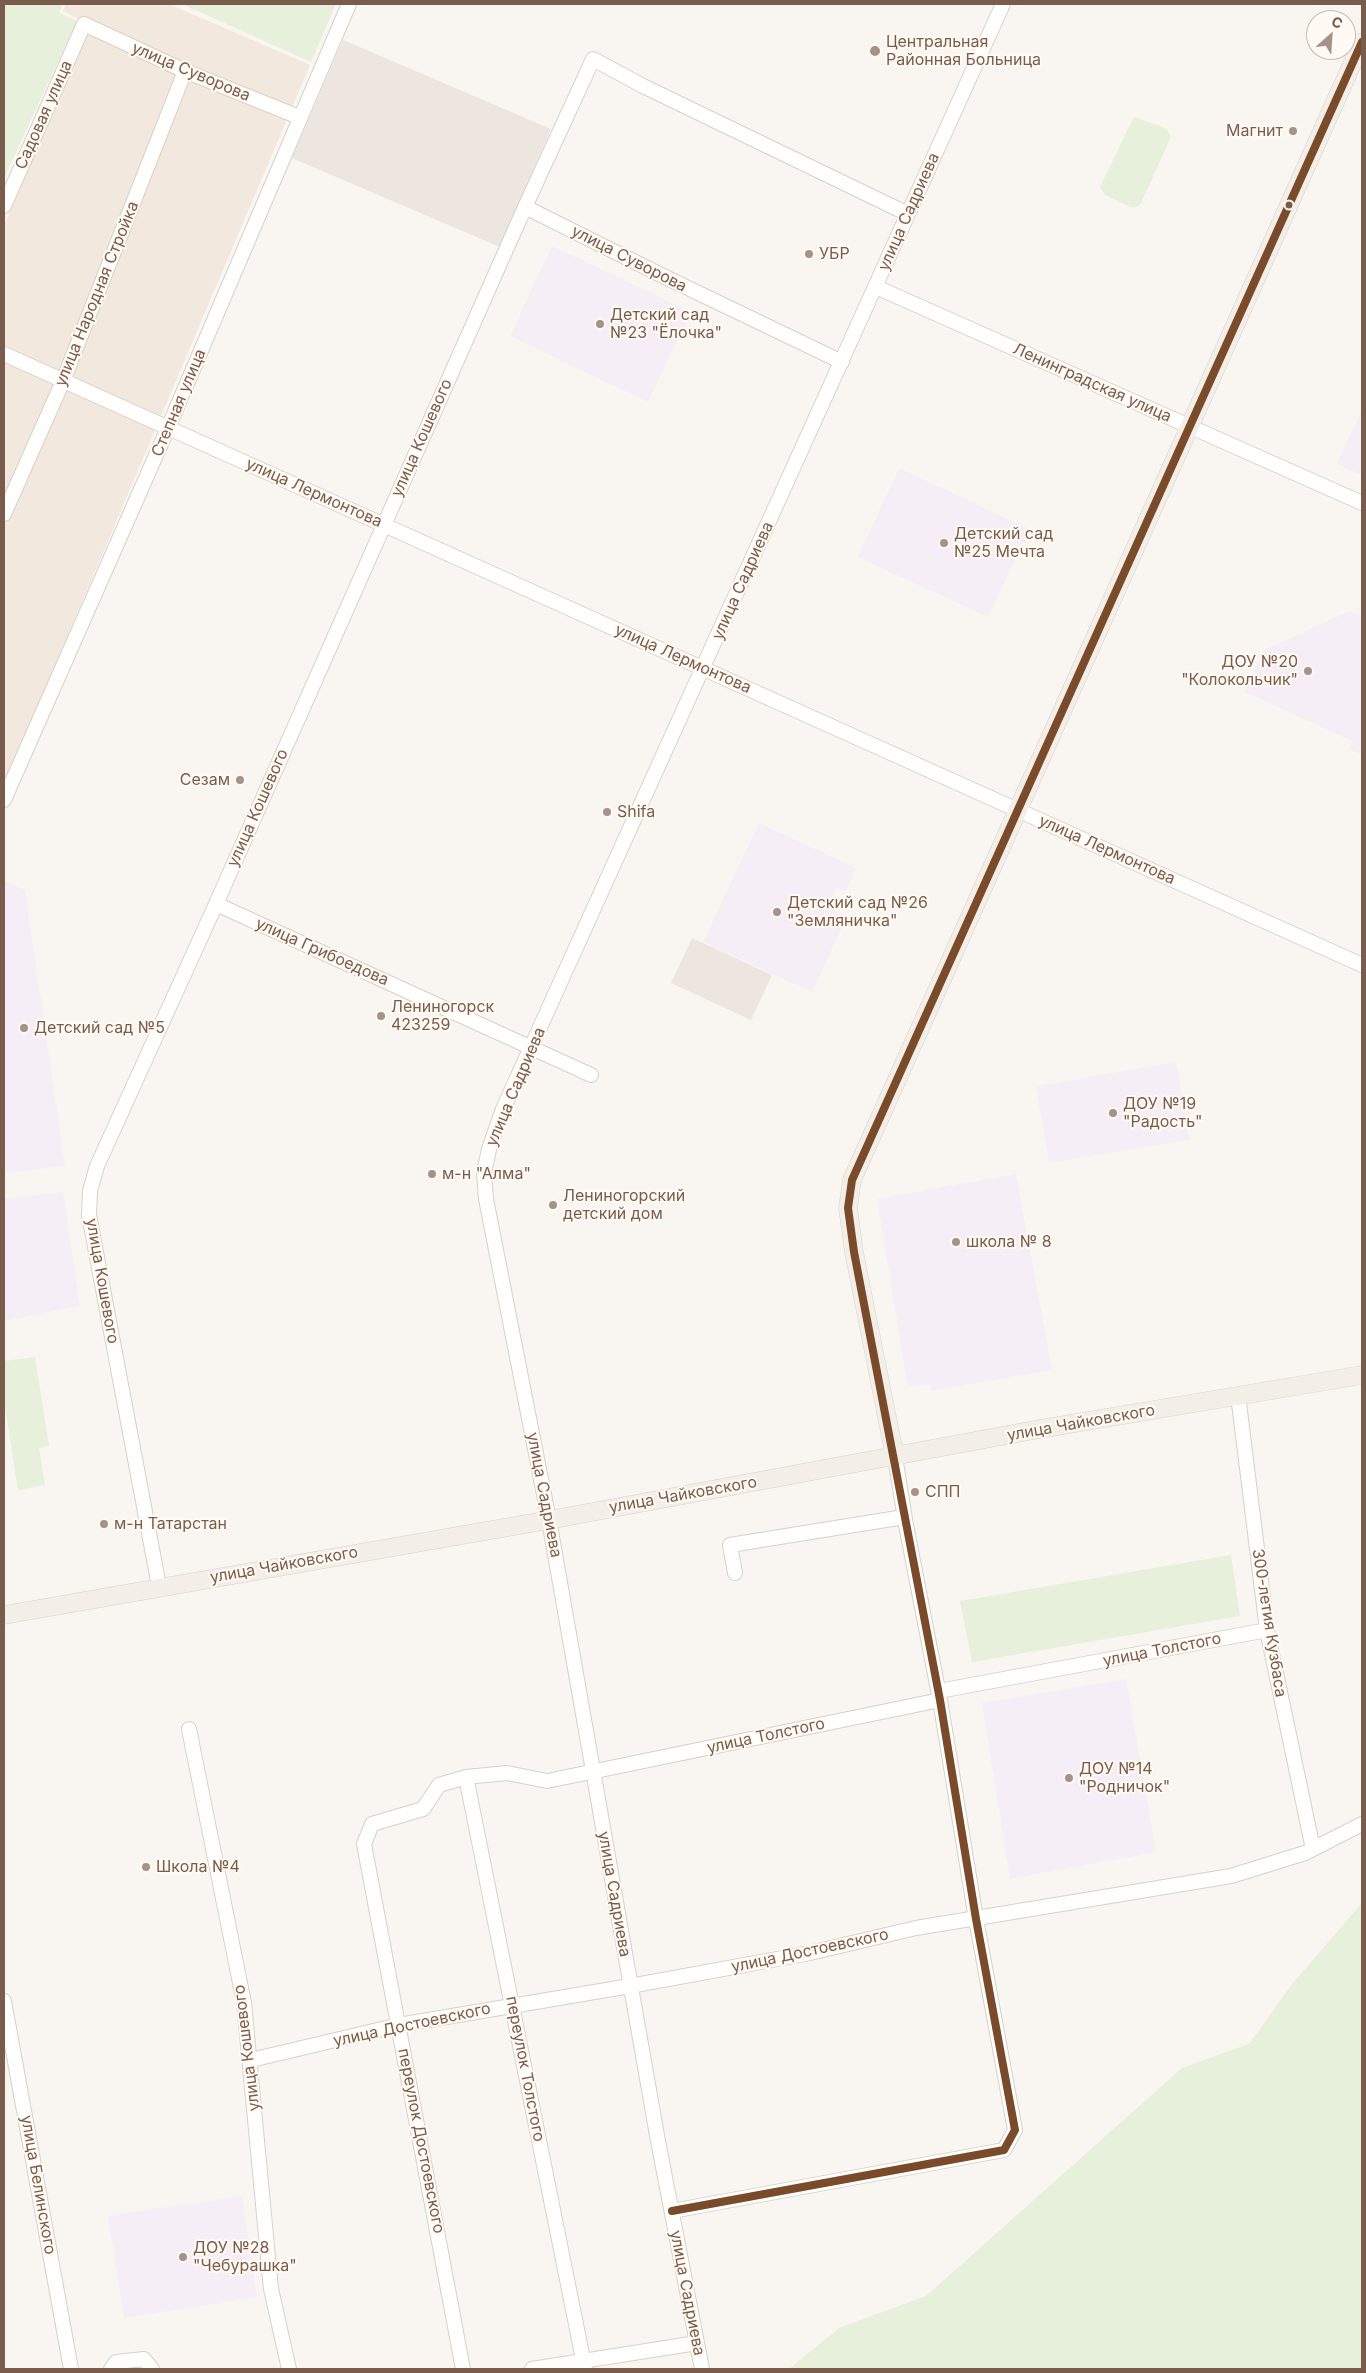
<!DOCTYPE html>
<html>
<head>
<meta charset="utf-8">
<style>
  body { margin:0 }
  #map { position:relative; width:1366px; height:2373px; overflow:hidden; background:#f9f5f0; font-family:Inter,sans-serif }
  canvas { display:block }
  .frame { position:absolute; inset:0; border:5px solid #7a5c4d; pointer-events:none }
  .north { position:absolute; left:1306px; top:10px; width:50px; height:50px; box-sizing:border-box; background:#fffaf3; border:1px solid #cabbb1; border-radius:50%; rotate:26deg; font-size:14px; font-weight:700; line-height:20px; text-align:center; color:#7a5c4d }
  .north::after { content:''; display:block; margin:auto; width:18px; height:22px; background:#a69286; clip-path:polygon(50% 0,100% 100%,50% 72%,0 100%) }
</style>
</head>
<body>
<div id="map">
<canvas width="1366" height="2373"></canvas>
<div class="frame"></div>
<div class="north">С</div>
</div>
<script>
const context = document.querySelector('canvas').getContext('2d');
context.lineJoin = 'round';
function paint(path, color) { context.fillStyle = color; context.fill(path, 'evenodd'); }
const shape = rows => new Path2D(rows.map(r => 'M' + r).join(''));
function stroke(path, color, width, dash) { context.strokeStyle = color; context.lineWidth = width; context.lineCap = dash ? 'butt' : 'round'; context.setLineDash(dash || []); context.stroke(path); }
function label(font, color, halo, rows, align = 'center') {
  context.font = font + ' Inter,sans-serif'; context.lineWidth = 4; context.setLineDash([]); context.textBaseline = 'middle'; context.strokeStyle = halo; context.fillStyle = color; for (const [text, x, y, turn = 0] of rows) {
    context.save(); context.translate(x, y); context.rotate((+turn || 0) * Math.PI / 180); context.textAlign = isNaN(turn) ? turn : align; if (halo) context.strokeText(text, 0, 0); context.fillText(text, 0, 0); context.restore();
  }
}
const residential = shape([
  [66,4,169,4,310,65,4,786,4,226,90,24,63,11]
]);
const industrial = shape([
  [343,40,551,129,500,247,292,158],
  [692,938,772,975,751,1020,671,983]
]);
const education = shape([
  [552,246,691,312,648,402,510,336],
  [1362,409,1362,475,1337,464],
  [899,468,1029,529,988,617,858,557],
  [1350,611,1362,616,1362,755,1349,749,1354,737,1352,741,1245,692,1264,650],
  [759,823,856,868,846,891,836,887,827,907,847,917,812,992,703,942],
  [4,881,25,890,65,1166,4,1173],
  [1176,1062,1189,1140,1049,1163,1036,1086],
  [1016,1174,1052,1370,931,1391,930,1384,908,1387,877,1199],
  [63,1192,80,1306,4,1321,4,1199],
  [1126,1679,1156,1852,1010,1879,982,1703],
  [242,2196,257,2297,124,2318,108,2216]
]);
const green = shape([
  [4,4,63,4,59,13,77,21,4,178],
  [182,4,336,4,311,62],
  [1134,117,1167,129,1171,137,1141,203,1137,207,1131,207,1105,195,1100,187],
  [35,1357,49,1446,39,1448,45,1485,18,1490,4,1400,4,1361],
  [1231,1555,1240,1616,972,1662,960,1601],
  [1362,1903,1362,2369,789,2369,839,2328,926,2296,1182,2068,1249,2044,1293,1983]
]);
const minor = shape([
  [4,206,84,24,185,71,299,117],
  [525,207,665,277,842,362],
  [876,287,1362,503],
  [4,354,1362,965],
  [4,514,63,381,185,71],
  [4,800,168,428,349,4],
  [216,904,591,1075],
  [1238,1395,1267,1630,1313,1849],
  [735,1573,730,1545,904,1517],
  [159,1586,89,1215,90,1191,97,1166,216,904,525,207,593,59,643,86,908,214],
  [939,1691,1267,1630],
  [189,1729,244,2003,271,2289,289,2369],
  [466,1777,585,2369],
  [4,2001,71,2369],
  [251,2060,399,2025,630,1986,810,1953,916,1928,1231,1876,1305,1853,1362,1824],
  [672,2211,1004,2150,1015,2130,976,1919,940,1700,906,1525,895,1457],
  [111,2369,116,2362,144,2359,152,2369],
  [463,2369,364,1844,372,1824,423,1809,439,1785,466,1777,507,1773,547,1781,940,1700],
  [532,2369,697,2343],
  [702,2369,658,2141,549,1520,486,1199,484,1173,489,1149,503,1109,1003,4]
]);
const major = shape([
  [895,1457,854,1252,848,1208,852,1180,1362,42],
  [4,1615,549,1520,1034,1430,1362,1375]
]);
const bus1 = shape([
  [672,2211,1004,2150,1015,2130,976,1919,940,1700,854,1252,848,1208,852,1180,1362,42]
]);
const markers = [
  [875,51,6,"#a69286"],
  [1293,131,5,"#a69286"],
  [1289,205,4.5,"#7a5c4d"],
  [809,254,5,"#a69286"],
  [600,324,5,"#a69286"],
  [944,543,5,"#a69286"],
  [1308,671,5,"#a69286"],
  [240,780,5,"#a69286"],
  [607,812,5,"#a69286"],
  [777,912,5,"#a69286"],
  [381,1016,5,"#a69286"],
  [24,1028,5,"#a69286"],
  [1113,1113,5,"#a69286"],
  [432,1174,5,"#a69286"],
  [553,1205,5,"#a69286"],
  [956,1242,5,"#a69286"],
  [915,1492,5,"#a69286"],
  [104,1524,5,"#a69286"],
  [1069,1778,5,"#a69286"],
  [146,1867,5,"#a69286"],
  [183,2257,5,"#a69286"]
];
const poiNames = [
  ["Центральная",886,42],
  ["Районная Больница",886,60],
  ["Магнит",1283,131,"right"],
  ["УБР",819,254],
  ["Детский сад",610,315],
  ["№23 \"Ёлочка\"",610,333],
  ["Детский сад",954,534],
  ["№25 Мечта",954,552],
  ["ДОУ №20",1298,662,"right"],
  ["\"Колокольчик\"",1298,680,"right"],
  ["Сезам",230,780,"right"],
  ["Shifa",617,812],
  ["Детский сад №26",787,903],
  ["\"Земляничка\"",787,921],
  ["Лениногорск",391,1007],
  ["423259",391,1025],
  ["Детский сад №5",34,1028],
  ["ДОУ №19",1123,1104],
  ["\"Радость\"",1123,1122],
  ["м-н \"Алма\"",442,1174],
  ["Лениногорский",563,1196],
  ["детский дом",563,1214],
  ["школа № 8",966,1242],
  ["СПП",925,1492],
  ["м-н Татарстан",114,1524],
  ["ДОУ №14",1079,1769],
  ["\"Родничок\"",1079,1787],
  ["Школа №4",156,1867],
  ["ДОУ №28",193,2248],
  ["\"Чебурашка\"",193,2266]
];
const streetNames = [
  ["улица Суворова",191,72,23],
  ["Садовая улица",44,115,-66],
  ["улица Садриева",909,212,-66],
  ["улица Суворова",629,259,27],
  ["улица Народная Стройка",97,294,-68],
  ["Ленинградская улица",1092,383,24],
  ["Степная улица",179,403,-67],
  ["улица Кошевого",422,438,-66],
  ["улица Лермонтова",314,493,24],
  ["улица Садриева",743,581,-66],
  ["улица Лермонтова",683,659,24],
  ["улица Кошевого",258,808,-66],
  ["улица Лермонтова",1107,850,24],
  ["улица Грибоедова",322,952,24],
  ["улица Садриева",516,1087,-67],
  ["улица Кошевого",102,1281,80],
  ["улица Чайковского",1081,1423,-10],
  ["улица Садриева",544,1495,79],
  ["улица Чайковского",683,1495,-10],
  ["улица Чайковского",284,1565,-10],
  ["300-летия Кузбаса",1269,1623,81],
  ["улица Толстого",1162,1650,-11],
  ["улица Толстого",766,1736,-12],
  ["улица Садриева",614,1894,80],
  ["улица Достоевского",810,1951,-12],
  ["улица Достоевского",412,2025,-12],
  ["улица Кошевого",247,2048,-97],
  ["переулок Толстого",525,2069,79],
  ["переулок Достоевского",421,2141,79],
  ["улица Белинского",38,2185,80],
  ["улица Садриева",687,2293,79]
];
paint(residential, '#f2e8de');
paint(industrial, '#ede5e0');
paint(education, '#f6eef6');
paint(green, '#e7f0db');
stroke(minor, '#d7d1cb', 16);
stroke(major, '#dad1cc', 19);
stroke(minor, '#fefefd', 14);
stroke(major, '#f3eee8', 18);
stroke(bus1, '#7a4b2a', 8);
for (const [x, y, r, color] of markers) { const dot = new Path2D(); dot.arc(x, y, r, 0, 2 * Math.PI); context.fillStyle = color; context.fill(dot); stroke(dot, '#fffaf3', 2); }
label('16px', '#7a5c4d', '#fffaf3', poiNames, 'left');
label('16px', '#7a5c4d', '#fffaf3', streetNames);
</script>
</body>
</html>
